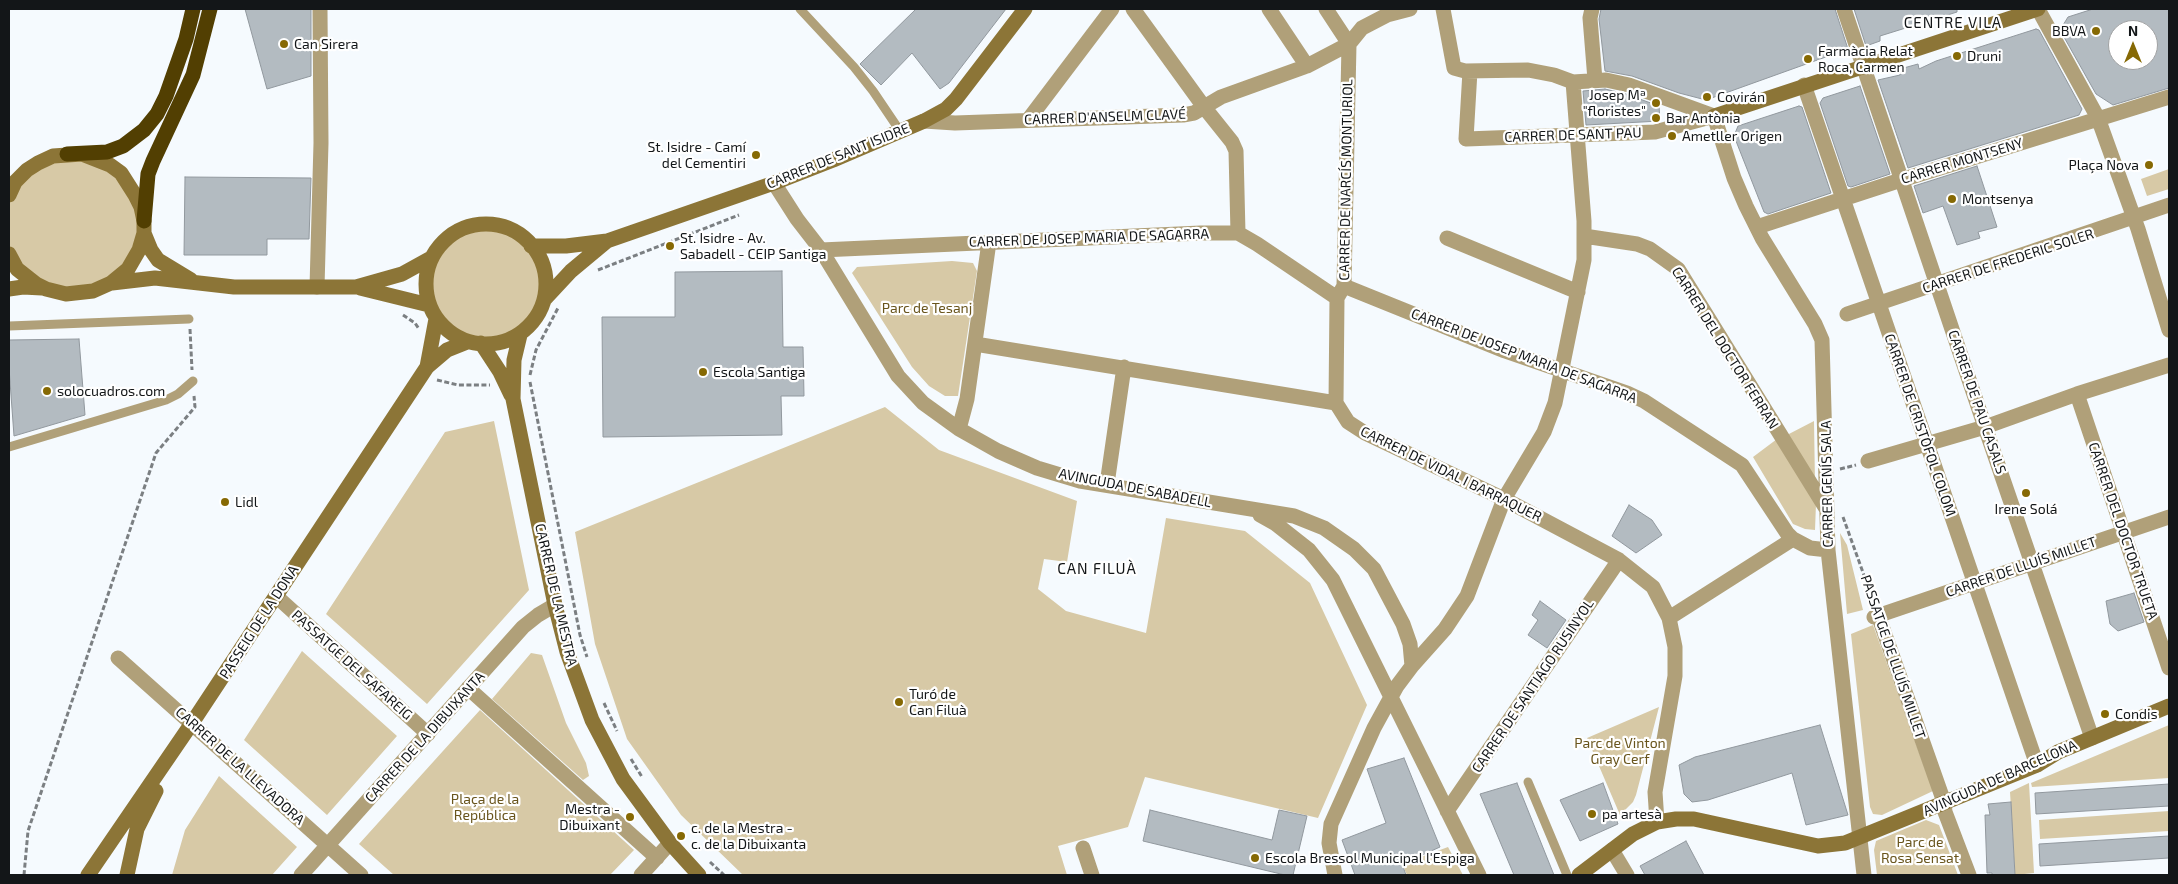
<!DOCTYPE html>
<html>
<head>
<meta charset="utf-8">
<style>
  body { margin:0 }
  #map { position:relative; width:2178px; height:884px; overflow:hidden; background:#f5fafe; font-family:"Exo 2",sans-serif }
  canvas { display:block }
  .frame { position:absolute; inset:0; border:10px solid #131618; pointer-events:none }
  .north { position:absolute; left:2108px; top:20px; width:50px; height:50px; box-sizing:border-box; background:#fff; border:1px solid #a1a2a3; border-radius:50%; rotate:0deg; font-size:14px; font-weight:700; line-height:20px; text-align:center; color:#131618 }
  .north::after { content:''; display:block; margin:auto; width:18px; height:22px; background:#866904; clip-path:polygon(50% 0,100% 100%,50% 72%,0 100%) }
</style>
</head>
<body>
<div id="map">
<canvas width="2178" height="884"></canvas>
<div class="frame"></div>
<div class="north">N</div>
</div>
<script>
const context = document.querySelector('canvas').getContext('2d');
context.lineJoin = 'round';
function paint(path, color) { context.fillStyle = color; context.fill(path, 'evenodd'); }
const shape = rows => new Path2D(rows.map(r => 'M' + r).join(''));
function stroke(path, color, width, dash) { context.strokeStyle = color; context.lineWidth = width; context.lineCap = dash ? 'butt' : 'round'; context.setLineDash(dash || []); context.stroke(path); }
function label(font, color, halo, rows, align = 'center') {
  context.font = font + ' "Exo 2",sans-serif'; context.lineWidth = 4.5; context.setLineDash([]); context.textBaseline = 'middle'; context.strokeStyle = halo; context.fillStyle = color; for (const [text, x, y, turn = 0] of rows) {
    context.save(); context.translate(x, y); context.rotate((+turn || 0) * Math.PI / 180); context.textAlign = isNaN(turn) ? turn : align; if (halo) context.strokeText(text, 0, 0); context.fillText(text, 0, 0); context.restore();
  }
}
const green = shape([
  [53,156,110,165,144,221,119,278,55,292,9,254,9,195],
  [2169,169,2169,189,2147,196,2141,179],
  '426 284a60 60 0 1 1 120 0a60 60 0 1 1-120 0Z',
  [952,261,973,263,977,271,958,396,945,396,929,386,912,367,852,273,857,267],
  [885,407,939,450,1077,501,1067,562,1044,559,1038,589,1066,611,1146,633,1166,518,1245,531,1310,583,1367,705,1318,818,1145,777,1128,827,1058,846,1067,875,743,875,681,815,627,739,595,644,575,532],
  [494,421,529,590,427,704,326,614,445,432],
  [1814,421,1815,484,1787,435],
  [1777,439,1816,504,1815,530,1805,529,1793,524,1753,457],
  [1840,533,1847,545,1863,610,1847,614],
  [1873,625,1933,791,1882,815,1873,814,1870,807,1851,634],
  [302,651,397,736,327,815,244,740],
  [531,653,542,655,566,723,586,763,589,776,583,780,492,699],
  [1659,707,1636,795,1633,802,1620,815,1587,738],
  [480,710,634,850,610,875,394,875,359,844],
  [2169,725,2169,778,2032,787,2031,783],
  [219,776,297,847,272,875,172,875,185,830],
  [2029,783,2034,873,2015,875,2010,792],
  [2169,811,2169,831,2040,839,2039,820],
  [1926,820,1939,825,1958,875,1877,875,1874,850,1876,841],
  [1448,847,1463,875,1407,875,1402,864]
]);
const building = shape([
  [245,9,311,9,311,76,267,89,245,9],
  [916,9,1006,9,949,83,940,89,912,53,881,85,860,64,916,9],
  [1601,9,1835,9,1848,49,1706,100,1679,93,1632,76,1605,71,1599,19,1601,9],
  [1854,9,1957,9,1957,12,1880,36,1880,41,1866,46,1854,9],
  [2093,9,2169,9,2169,88,2113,105,2096,94,2060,30,2068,17,2093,9],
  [2118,30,2148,30,2148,60,2118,60,2118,30],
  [2036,29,2039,30,2082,109,2079,115,1908,168,1878,80,1900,75,1900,69,1918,64,1919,69,1936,61,2036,29],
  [1860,86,1890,174,1851,187,1848,186,1820,103,1823,98,1860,86],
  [1605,89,1626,94,1659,106,1660,121,1586,125,1583,91,1605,89],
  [1799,106,1802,107,1831,193,1768,214,1764,212,1734,136,1738,126,1799,106],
  [1977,166,1997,227,1978,232,1980,238,1957,245,1943,206,1923,213,1914,186,1977,166],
  [185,177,311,178,309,239,267,239,267,255,184,255,185,177],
  [782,271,783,347,803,347,804,396,781,396,782,435,603,437,602,317,675,317,675,272,782,271],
  [79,339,85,415,14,436,9,368,9,340,79,339],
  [1629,505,1652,520,1662,535,1636,553,1612,536,1629,505],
  [2134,593,2144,622,2118,631,2110,624,2106,601,2134,593],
  [1540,601,1566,620,1547,648,1528,635,1538,620,1532,615,1540,601],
  [1820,725,1848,815,1806,825,1792,773,1708,800,1692,802,1684,794,1679,765,1695,757,1820,725],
  [1404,758,1440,847,1402,864,1406,875,1355,875,1342,840,1386,823,1367,769,1404,758],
  [1517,783,1554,875,1514,875,1480,794,1517,783],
  [1603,783,1618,824,1580,841,1560,800,1603,783],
  [2169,784,2169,806,2036,814,2035,793,2169,784],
  [2011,802,2015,875,1992,875,1992,873,1987,873,1985,815,1990,815,1988,804,2011,802],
  [1150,810,1272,840,1279,810,1307,816,1293,875,1285,875,1143,841,1150,810],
  [2169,836,2169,858,2040,866,2039,844,2169,836],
  [1686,841,1704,875,1645,875,1640,866,1686,841]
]);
const path = shape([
  [598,270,739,215],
  [403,315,415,323,419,329],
  [190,329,192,370],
  [530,375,536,350,558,308],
  [437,380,458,385,490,385],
  [530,382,580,635,587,657],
  [1840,469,1856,465],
  [1843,517,1874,603],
  [604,703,617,731],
  [631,759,642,777],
  [710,862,724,875],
  [24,875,28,831,156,453,195,407,194,396]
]);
const lane = shape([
  [800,9,854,67,873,91,900,131],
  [9,326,189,319],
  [9,447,166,400,178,394,193,381],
  [1528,782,1567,875]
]);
const street = shape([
  [1133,9,1204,107,1232,142,1236,151,1238,233],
  [1269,9,1307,66],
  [1326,9,1349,44],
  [1443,9,1454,68,1465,71,1528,70,1554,75,1573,82,1606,80,1629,85,1714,116],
  [1592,9,1590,18,1595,80],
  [1844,9,1985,427,2092,738],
  [2038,9,2098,118,2138,229,2169,330],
  [1470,71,1466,139,1655,132,1714,116],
  [1804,85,2037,765],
  [1714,116,1734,178,1746,206,1762,238,1815,324,1822,340,1828,550,1864,875],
  [1028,120,1112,9],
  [924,121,955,123,1183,115,1194,113,1221,97,1307,66,1349,44,1362,28,1387,15,1410,9],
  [774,183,797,219,821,250,898,376,923,403,959,429,998,451,1037,468,1080,481,1294,516,1324,528,1354,549,1374,569,1403,624,1410,644,1412,666],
  [1757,227,1901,180,2169,97],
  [1584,236,1637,244,1650,249,1678,269,1827,510],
  [1447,238,1578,292],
  [821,250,1201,233,1238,233,1257,244,1337,298],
  [1344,286,1505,351,1627,393,1644,401,1742,465,1787,533,1793,539,1810,548,1828,550],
  [317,287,321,143,320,9],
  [1847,314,2169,205],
  [975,344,1336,403,1348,422,1365,433,1504,499,1619,560,1653,587,1669,618,1675,647,1675,676,1655,792,1657,822],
  [2077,394,2169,668],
  [1336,403,1337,298,1344,286,1349,44],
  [959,429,967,399,989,242],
  [1868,461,1985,427,2077,394,2169,365],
  [1107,484,1124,367],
  [1260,515,1276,524,1309,550,1333,580,1479,875],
  [276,596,428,734],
  [1878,615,1944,802,1945,812,1969,875],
  [1874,617,2169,517],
  [1669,618,1793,539],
  [118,658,361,875],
  [468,688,657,858],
  [1447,811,1619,560],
  [1083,848,1092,875],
  [1612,850,1627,875],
  [301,875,523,627,538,615,555,605],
  [641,875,670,843],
  [1335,875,1329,843,1331,824,1374,728,1397,686,1412,666,1445,629,1467,596,1504,499,1544,432,1555,403,1584,260,1584,221,1573,82]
]);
const secondary = shape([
  [1714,116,2038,9],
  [9,195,15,182,27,170,38,163,53,156,82,154,110,165,121,173,135,195,141,207,144,221,144,233,139,250,128,269,111,283,93,291,66,294,46,289,36,284,17,269,9,254],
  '426 284a60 60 0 1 1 120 0a60 60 0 1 1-120 0Z',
  [144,233,151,250,158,260,191,280],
  [531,246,566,246,607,241,774,183,833,160,924,121,946,109,956,99,1025,9],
  [112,283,155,278,234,287,356,287,402,274,431,258],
  [360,288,429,305],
  [9,289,23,287,42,288],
  [544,300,571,271,607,241],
  [520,335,514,360,513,399,555,605,567,652,592,720,623,779,670,843,699,875],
  [481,343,500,372,511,395],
  [427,367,436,319],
  [88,875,192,723,427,367,447,350,467,342],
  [127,875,137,829,156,791],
  [1579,875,1633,834,1657,822,1676,819,1694,819,1818,846,1845,843,2037,765,2058,752,2169,706]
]);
const highway = shape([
  [67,154,107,152,123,146,144,130,157,114,166,96,186,39,193,9],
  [144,221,148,174,153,161,193,75,210,9]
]);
const markers = [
  [2096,31,5,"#866904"],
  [284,44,5,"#866904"],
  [1957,56,5,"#866904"],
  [1808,59,5,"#866904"],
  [1707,97,5,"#866904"],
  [1656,103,5,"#866904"],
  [1656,118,5,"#866904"],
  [1672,136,5,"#866904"],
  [756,155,5,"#866904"],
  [2149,165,5,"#866904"],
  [1952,199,5,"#866904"],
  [670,246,5,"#866904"],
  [703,372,5,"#866904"],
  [47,391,5,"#866904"],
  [2026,493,5,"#866904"],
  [225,502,5,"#866904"],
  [899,702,5,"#866904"],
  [2105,714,5,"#866904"],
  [1592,814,5,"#866904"],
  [630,817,5,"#866904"],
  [681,836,5,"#866904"],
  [1255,858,5,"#866904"]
];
const poiNames = [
  ["BBVA",2086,31,"right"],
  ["Can Sirera",294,44],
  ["Farmàcia Relat",1818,51],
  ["Roca, Carmen",1818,67],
  ["Druni",1967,56],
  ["Josep Mª",1646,95,"right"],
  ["\"floristes\"",1646,111,"right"],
  ["Covirán",1717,97],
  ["Bar Antònia",1666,118],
  ["Ametller Origen",1682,136],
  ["St. Isidre - Camí",746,147,"right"],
  ["del Cementiri",746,163,"right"],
  ["Plaça Nova",2139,165,"right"],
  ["Montsenya",1962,199],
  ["St. Isidre - Av.",680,238],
  ["Sabadell - CEIP Santiga",680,254],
  ["Escola Santiga",713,372],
  ["solocuadros.com",57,391],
  ["Lidl",235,502],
  ["Irene Solá",2026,509,"center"],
  ["Turó de",909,694],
  ["Can Filuà",909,710],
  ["Condis",2115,714],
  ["Mestra -",620,809,"right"],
  ["Dibuixant",620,825,"right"],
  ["pa artesà",1602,814],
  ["c. de la Mestra -",691,828],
  ["c. de la Dibuixanta",691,844],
  ["Escola Bressol Municipal l'Espiga",1265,858]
];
const streetNames = [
  ["CARRER D'ANSELM CLAVÉ",1105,117,-2],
  ["CARRER DE SANT PAU",1573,135,-2],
  ["CARRER DE SANT ISIDRE",838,156,-22],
  ["CARRER MONTSENY",1962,161,-17],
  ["CARRER DE NARCÍS MONTURIOL",1346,180,-89],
  ["CARRER DE JOSEP MARIA DE SAGARRA",1089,238,-2],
  ["CARRER DE FREDERIC SOLER",2008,261,-18],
  ["CARRER DEL DOCTOR FERRAN",1725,348,58],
  ["CARRER DE JOSEP MARIA DE SAGARRA",1524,356,21],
  ["CARRER DE PAU CASALS",1977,402,71],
  ["CARRER DE CRISTÒFOL COLOM",1920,425,71],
  ["CARRER DE VIDAL I BARRAQUER",1451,474,26],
  ["CARRER GENÍS SALA",1827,484,-91],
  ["AVINGUDA DE SABADELL",1135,488,11],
  ["CARRER DEL DOCTOR TRUETA",2123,531,71],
  ["CARRER DE LLUÍS MILLET",2021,567,-19],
  ["CARRER DE LA MESTRA",556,595,77],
  ["PASSEIG DE LA DONA",259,622,-57],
  ["PASSATGE DE LLUÍS MILLET",1893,657,71],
  ["PASSATGE DEL SAFAREIG",352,665,42],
  ["CARRER DE SANTIAGO RUSINYOL",1533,686,-56],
  ["CARRER DE LA DIBUIXANTA",425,737,-48],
  ["CARRER DE LA LLEVADORA",240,766,42],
  ["AVINGUDA DE BARCELONA",2000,778,-24]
];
const parkNames = [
  ["Parc de Tesanj",927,308],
  ["Parc de Vinton",1620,743],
  ["Gray Cerf",1620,759],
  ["Plaça de la",485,799],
  ["República",485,815],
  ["Parc de",1920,842],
  ["Rosa Sensat",1920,858]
];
const neighbourhoodNames = [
  ["CENTRE VILA",1953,23],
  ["CAN FILUÀ",1097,569]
];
paint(green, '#d7c9a6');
paint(building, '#b3bbc1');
stroke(building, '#91989e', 1);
stroke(path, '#7b7f82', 3, [5, 2.5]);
stroke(lane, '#b0a079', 9);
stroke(street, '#b0a079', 15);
stroke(secondary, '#8c7537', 15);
stroke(highway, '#523f02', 15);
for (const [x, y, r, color] of markers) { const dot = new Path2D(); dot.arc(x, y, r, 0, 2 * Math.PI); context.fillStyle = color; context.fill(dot); stroke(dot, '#fff', 2); }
label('14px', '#131618', '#fff', poiNames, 'left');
label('14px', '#131618', '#fff', streetNames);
label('14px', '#69551d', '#fff', parkNames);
context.letterSpacing = '1px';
label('15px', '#131618', '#fff', neighbourhoodNames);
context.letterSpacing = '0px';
</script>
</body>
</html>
